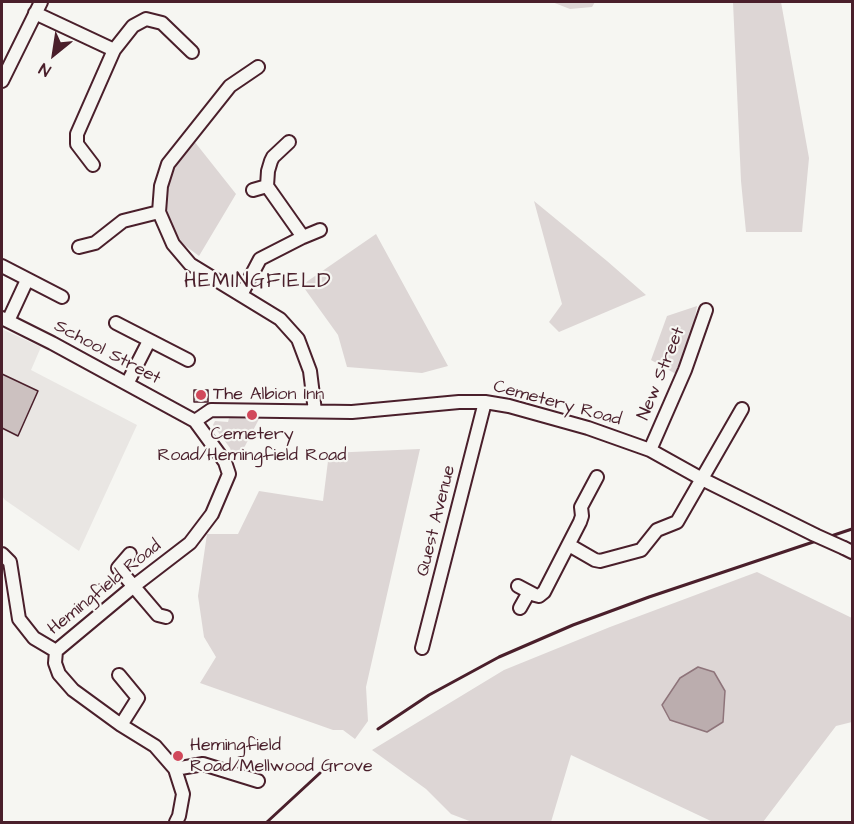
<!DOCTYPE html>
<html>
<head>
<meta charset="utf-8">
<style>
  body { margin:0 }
  #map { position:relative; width:854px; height:824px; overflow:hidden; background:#f6f6f2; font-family:"Architects Daughter",sans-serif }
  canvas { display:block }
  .frame { position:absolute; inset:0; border:3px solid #4a1f2b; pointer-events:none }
  .north { position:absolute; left:24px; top:24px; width:60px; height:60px; -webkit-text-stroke:4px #f6f6f2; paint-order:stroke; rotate:210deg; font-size:16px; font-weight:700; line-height:24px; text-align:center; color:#4a1f2b }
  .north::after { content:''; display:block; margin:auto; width:21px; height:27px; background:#4a1f2b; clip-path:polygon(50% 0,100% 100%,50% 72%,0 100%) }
</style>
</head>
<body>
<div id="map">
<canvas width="854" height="824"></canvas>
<div class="frame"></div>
<div class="north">N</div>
</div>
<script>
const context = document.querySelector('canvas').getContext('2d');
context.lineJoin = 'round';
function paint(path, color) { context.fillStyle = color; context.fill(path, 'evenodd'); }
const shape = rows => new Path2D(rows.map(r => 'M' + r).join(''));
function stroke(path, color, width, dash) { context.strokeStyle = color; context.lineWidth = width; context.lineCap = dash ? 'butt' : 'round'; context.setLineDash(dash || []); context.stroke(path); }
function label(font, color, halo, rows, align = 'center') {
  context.font = font + ' "Architects Daughter",sans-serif'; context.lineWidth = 4.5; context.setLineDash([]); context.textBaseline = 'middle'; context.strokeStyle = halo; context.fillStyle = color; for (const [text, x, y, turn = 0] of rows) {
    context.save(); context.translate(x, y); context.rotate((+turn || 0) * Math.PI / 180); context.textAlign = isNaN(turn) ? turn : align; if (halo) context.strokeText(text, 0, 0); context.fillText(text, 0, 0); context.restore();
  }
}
const built = shape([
  [2,329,41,347,31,370,137,425,79,551,5,500,2,496]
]);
const green = shape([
  [552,2,595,2,592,7,570,9],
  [733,2,781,2,809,158,802,232,746,232,741,181],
  [194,141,236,194,199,256,179,241,168,218,166,201,169,182,176,166],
  [534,201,607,261,646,295,559,332,549,322,562,304],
  [376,234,448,366,422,373,347,367,338,335,302,285],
  [697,306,692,333,685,354,676,374,651,360,667,316],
  [229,418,259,419,245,446,234,459,230,448,213,425,215,421,228,422],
  [420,449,366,687,368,721,355,739,343,730,333,730,200,683,216,657,204,637,198,596,207,534,238,534,259,491,323,501,329,453],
  [757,572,852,618,852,722,836,726,763,822,713,822,571,755,551,822,472,822,451,814,426,789,372,750,504,670,610,627]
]);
const water = shape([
  [698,667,714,672,725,691,723,722,707,732,670,720,662,705,680,678,698,667]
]);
const building = shape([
  [2,374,38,391,18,436,2,428,2,374],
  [194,390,208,390,208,402,194,402,194,390]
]);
const minor = shape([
  [35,13,114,50],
  [258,67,230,86,168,164,161,186,159,212,173,244,190,264,280,319,298,339,310,371,315,411],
  [2,81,41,2],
  [93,165,77,144,77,134,114,50,133,26,146,19,162,23,192,52],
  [253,190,267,186],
  [303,237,320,230],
  [79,247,95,243,123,221,159,212],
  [2,266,62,297],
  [241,295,260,259,303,237,267,186,268,171,271,161,273,157,289,142],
  [2,318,52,343,195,421,225,462,229,474,212,514,190,543,134,586,56,651,55,663,59,674,73,690,121,725,155,746,175,769,183,794,179,816,176,822],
  [8,321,27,280],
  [116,323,188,360],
  [127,384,149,341],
  [195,421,211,410,352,412,459,402,485,402,509,406,588,428,650,450,702,479,815,535],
  [650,450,685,370,706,310],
  [569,545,595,560,600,561,641,550,657,530,677,522,742,409],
  [844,548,852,552],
  [2,554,10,562,19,619,34,638,56,651],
  [130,554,118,568,158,615,166,617],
  [518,586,535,595,539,596,544,592,580,522,582,516,581,507,597,477],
  [520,608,529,592],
  [422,648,485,402],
  [119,675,138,698,121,725],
  [175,769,203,764,258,781]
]);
const rail = shape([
  [378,729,429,695,499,657,573,625,649,597,852,529],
  [267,822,320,773]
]);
const minorBridge = shape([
  [815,535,844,548]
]);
const markers = [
  [201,395,6,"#d1495b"],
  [252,415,6,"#d1495b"],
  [178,756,6,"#d1495b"]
];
const streetNames = [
  ["School Street",107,353,28],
  ["New Street",662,374,-68],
  ["Cemetery Road",557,404,15],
  ["Quest Avenue",437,521,-76],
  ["Hemingfield Road",105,588,-39]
];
const poiNames = [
  ["The Albion Inn",213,395],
  ["Cemetery",252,435,"center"],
  ["Road/Hemingfield Road",252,456,"center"],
  ["Hemingfield",190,746],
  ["Road/Mellwood Grove",190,767]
];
const quarterNames = [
  ["HEMINGFIELD",258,283]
];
paint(built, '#e9e6e3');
paint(green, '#ddd6d5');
paint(water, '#bbadae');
stroke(water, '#8e747a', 1.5);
paint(building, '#ccc1c0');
stroke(building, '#4a1f2b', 1.5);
stroke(minor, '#4a1f2b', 16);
stroke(minor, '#f6f6f2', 12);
stroke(rail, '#4a1f2b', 3);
stroke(minorBridge, '#4a1f2b', 16, []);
stroke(minorBridge, '#f6f6f2', 12);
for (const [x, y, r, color] of markers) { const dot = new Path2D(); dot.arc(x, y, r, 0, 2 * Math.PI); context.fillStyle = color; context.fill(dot); stroke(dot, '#f6f6f2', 2); }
label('18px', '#4a1f2b', '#f6f6f2', streetNames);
label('18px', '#4a1f2b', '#f6f6f2', poiNames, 'left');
context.letterSpacing = '1.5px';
label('21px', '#4a1f2b', '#f6f6f2', quarterNames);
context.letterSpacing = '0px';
</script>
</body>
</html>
